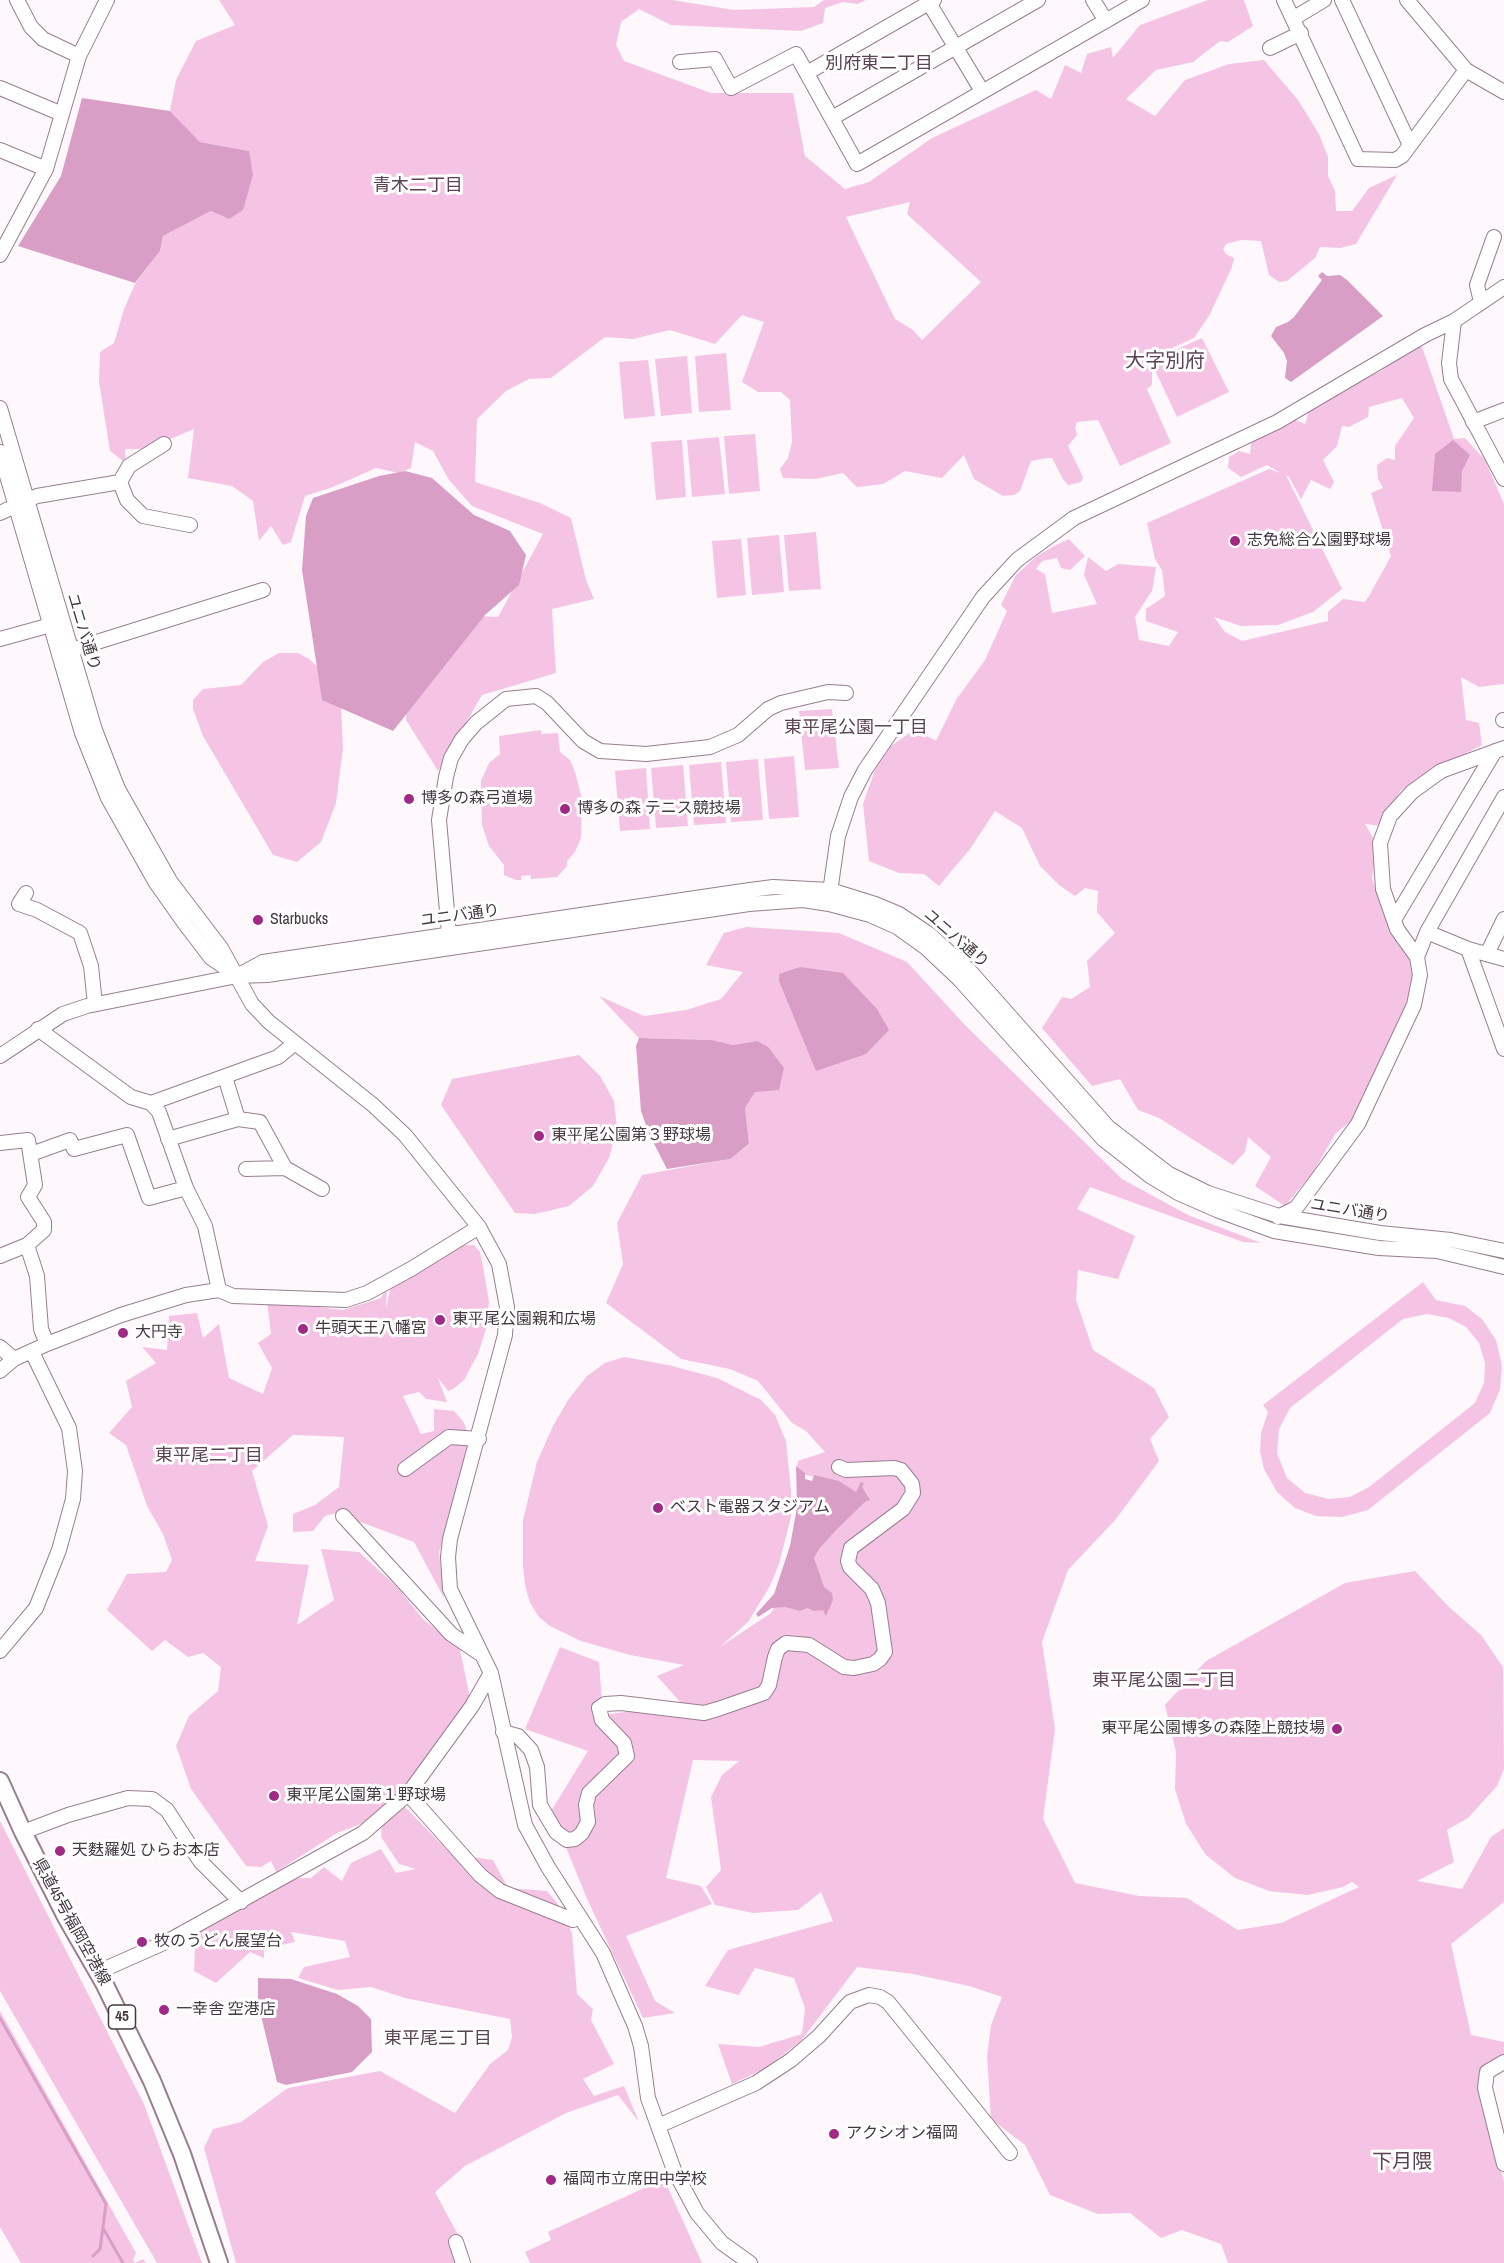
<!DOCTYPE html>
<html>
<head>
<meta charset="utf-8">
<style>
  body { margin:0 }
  canvas { display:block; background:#fef8fc }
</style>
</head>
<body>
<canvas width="1504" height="2263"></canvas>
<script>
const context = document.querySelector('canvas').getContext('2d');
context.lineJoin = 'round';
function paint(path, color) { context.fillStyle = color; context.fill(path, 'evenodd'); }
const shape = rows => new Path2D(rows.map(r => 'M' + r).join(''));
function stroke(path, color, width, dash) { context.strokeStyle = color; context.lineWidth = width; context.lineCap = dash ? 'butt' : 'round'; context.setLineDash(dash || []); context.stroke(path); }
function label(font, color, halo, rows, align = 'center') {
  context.font = font + ' "Archivo Narrow","Noto Sans JP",sans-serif'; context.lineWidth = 6; context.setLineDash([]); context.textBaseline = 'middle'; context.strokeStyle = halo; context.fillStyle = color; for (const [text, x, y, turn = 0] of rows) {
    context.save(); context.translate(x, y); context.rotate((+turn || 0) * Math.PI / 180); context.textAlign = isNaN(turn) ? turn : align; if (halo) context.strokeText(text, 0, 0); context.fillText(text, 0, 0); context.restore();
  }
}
const green = shape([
  [219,0,672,0,734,10,814,7,824,0,866,0,858,4,843,2,825,8,823,23,801,31,671,25,639,9,621,22,616,45,624,61,711,93,793,93,805,156,845,189,869,182,932,138,1036,90,1051,99,1065,65,1081,73,1087,54,1111,47,1113,58,1140,25,1208,0,1244,0,1253,26,1228,42,1220,41,1193,62,1156,70,1126,99,1155,116,1185,80,1229,64,1264,60,1298,100,1319,134,1328,157,1328,176,1335,191,1336,211,1352,211,1369,188,1397,175,1356,244,1340,248,1320,247,1315,258,1287,281,1279,282,1269,275,1261,241,1241,240,1226,244,1223,249,1226,254,1234,258,1232,267,1209,316,1194,338,1170,349,1159,350,1152,360,1202,338,1229,392,1177,417,1152,364,1152,385,1147,389,1171,443,1120,466,1098,420,1077,422,1075,427,1077,435,1068,446,1083,477,1081,482,1073,484,1068,485,1063,479,1052,458,1048,458,1031,461,1020,491,1014,495,1003,496,974,479,964,455,942,478,905,471,883,484,857,487,843,473,815,479,783,478,780,469,788,458,792,442,790,400,781,392,758,392,742,382,764,322,742,315,715,344,670,330,633,339,605,337,551,378,529,379,506,391,477,419,475,482,540,503,571,518,586,580,594,599,552,609,556,673,482,695,438,771,406,720,405,659,443,614,498,617,543,534,472,506,449,480,433,451,415,442,411,468,399,473,376,468,333,487,305,496,291,542,283,545,271,526,259,541,253,501,232,486,188,478,194,429,147,449,125,449,126,463,110,451,99,382,100,352,114,343,124,309,135,284,160,251,163,236,211,211,229,219,249,151,200,142,170,111,176,80,196,41,235,25],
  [910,202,907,214,981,282,922,340,913,330,895,319,846,217],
  [1408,340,1422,347,1454,439,1465,438,1485,460,1504,504,1504,684,1479,687,1461,677,1466,720,1479,723,1482,745,1425,774,1400,791,1383,826,1365,824,1378,846,1372,878,1384,916,1410,938,1416,979,1406,1003,1403,1023,1355,1118,1336,1133,1313,1172,1285,1206,1255,1186,1271,1157,1248,1137,1245,1152,1233,1165,1159,1118,1138,1110,1120,1079,1092,1086,1042,1028,1062,997,1071,999,1090,987,1087,961,1115,933,1097,912,1098,891,1085,888,1075,896,1059,885,1040,866,1022,828,995,811,970,849,939,886,924,874,899,873,869,861,863,804,875,770,891,746,915,729,936,741,956,700,985,660,1007,611,1001,605,1016,575,1037,556,1054,546,1069,539,1085,556,1070,570,1061,568,1057,558,1042,561,1036,569,1045,574,1052,613,1097,604,1084,575,1088,557,1106,571,1118,564,1156,567,1152,591,1135,617,1139,640,1169,646,1178,632,1146,621,1146,609,1165,596,1162,570,1155,559,1147,523,1269,469,1281,473,1267,465,1241,477,1228,468,1229,457,1239,451,1250,454,1251,443,1291,418,1305,424,1310,407,1381,371,1401,356],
  [1402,398,1414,418,1395,446,1395,460,1387,458,1377,465,1378,479,1383,488,1371,493,1391,556,1369,596,1365,602,1343,599,1328,612,1328,621,1242,641,1225,632,1214,617,1241,626,1278,625,1313,612,1342,589,1286,475,1289,477,1301,499,1311,480,1330,489,1334,482,1323,460,1337,446,1342,426,1349,427,1368,417,1369,407],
  [726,353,731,410,699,412,695,356],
  [687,356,692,413,661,416,655,359],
  [648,360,655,416,624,419,619,362],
  [755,434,760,491,729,494,724,436],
  [719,437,725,494,692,497,687,440],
  [682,440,686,497,656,500,651,442],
  [816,532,821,589,789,591,784,535],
  [779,535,784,592,752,595,747,538],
  [741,539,746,595,717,598,712,541],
  [279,653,298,653,309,659,329,677,341,704,343,748,336,803,321,842,297,862,273,855,203,736,193,709,193,700,203,689,241,685,263,662],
  [832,709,839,768,805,770,799,711],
  [541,730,541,734,558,733,560,752,570,760,575,772,582,799,581,838,575,852,567,861,567,866,557,877,531,879,530,875,521,876,521,880,516,880,504,875,504,865,489,846,482,825,481,781,489,763,500,754,499,736],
  [794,756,799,817,769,819,764,759],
  [758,759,763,820,731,822,726,762],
  [721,762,726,823,694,825,689,765],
  [683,765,688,826,656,828,651,768],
  [646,768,650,829,620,831,615,771],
  [746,927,839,933,907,962,965,1025,1122,1179,1188,1215,1261,1243,1243,1242,1090,1187,1077,1209,1135,1236,1118,1279,1078,1270,1076,1300,1093,1350,1154,1388,1169,1417,1150,1439,1159,1461,1116,1519,1068,1570,1042,1642,1055,1729,1043,1819,1075,1883,1139,1896,1187,1898,1238,1930,1281,1923,1359,1887,1352,1882,1343,1887,1307,1895,1269,1891,1235,1878,1206,1855,1186,1824,1175,1789,1176,1752,1165,1705,1206,1661,1345,1583,1415,1571,1449,1607,1481,1635,1503,1667,1504,1769,1497,1786,1468,1818,1447,1830,1454,1862,1417,1881,1462,1889,1491,1837,1504,1828,1504,1902,1451,1944,1471,2035,1504,2042,1504,2057,1485,2069,1478,2079,1504,2182,1504,2263,1228,2263,1221,2244,1182,2230,1161,2238,1130,2213,1098,2214,1050,2195,1025,2145,991,2119,987,2056,991,2025,1002,1997,969,1986,913,1974,857,1967,801,2041,764,2069,732,2084,718,2044,759,2047,802,2034,805,2008,794,1978,755,1968,739,1995,705,1986,728,1950,833,1921,821,1892,798,1910,753,1913,715,1905,706,1887,721,1870,711,1797,722,1775,739,1761,693,1760,666,1878,701,1886,712,1904,626,1936,655,2001,675,2013,643,2018,588,1901,551,1811,588,1751,525,1729,560,1647,599,1662,603,1715,682,1704,657,1676,684,1665,630,1655,581,1641,550,1626,539,1617,530,1603,525,1585,523,1566,523,1520,537,1462,553,1426,568,1400,587,1376,605,1363,624,1357,668,1365,717,1378,761,1400,775,1415,786,1441,791,1491,791,1517,779,1564,770,1586,748,1622,720,1647,771,1613,777,1603,811,1566,840,1484,796,1472,798,1461,825,1452,806,1431,792,1423,758,1381,730,1369,681,1359,606,1303,623,1264,617,1223,642,1175,729,1159,749,1145,745,1108,755,1092,757,1041,733,1045,712,1040,639,1038,599,996,644,1016,686,1010,721,999,743,972,706,965,724,933],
  [579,1055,600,1076,614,1101,617,1129,609,1158,593,1186,569,1206,535,1214,515,1213,441,1105,452,1079],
  [458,1245,474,1245,480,1252,483,1266,489,1302,486,1329,478,1354,464,1380,453,1389,448,1391,438,1378,447,1402,426,1399,419,1392,403,1396,421,1434,434,1431,434,1409,454,1411,463,1421,468,1433,470,1449,458,1499,439,1552,444,1598,414,1542,336,1513,325,1516,313,1531,293,1532,293,1514,315,1505,339,1487,344,1437,293,1435,252,1471,268,1526,255,1561,309,1565,297,1625,334,1600,321,1549,359,1552,397,1587,423,1619,460,1649,470,1698,402,1804,451,1854,493,1860,508,1888,547,1891,558,1904,572,1933,577,1994,593,2009,591,2020,614,2064,583,2079,594,2096,624,2086,639,2122,618,2095,566,2113,465,2166,435,2192,456,2231,469,2263,236,2263,204,2148,213,2129,241,2122,288,2088,380,2071,455,2113,490,2064,508,2050,512,2037,510,2019,405,1998,371,1987,338,1990,298,1978,304,1967,350,1957,345,1941,291,1932,295,1942,264,1949,264,1958,250,1952,216,1983,194,1971,196,1928,221,1920,221,1909,280,1879,311,1878,324,1867,342,1881,351,1863,381,1849,396,1873,416,1869,399,1864,381,1837,382,1816,337,1833,276,1872,271,1861,261,1867,246,1866,191,1789,176,1746,189,1716,218,1691,221,1667,203,1653,188,1657,165,1640,152,1651,107,1610,127,1574,166,1572,172,1560,163,1534,147,1506,126,1445,109,1433,132,1407,126,1381,156,1363,142,1347,167,1350,169,1316,197,1313,203,1338,219,1324,229,1378,263,1394,272,1368,258,1343,271,1334,267,1301,343,1310,381,1298,387,1287,386,1308,391,1285],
  [1423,1282,1436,1300,1465,1306,1482,1319,1496,1340,1502,1366,1500,1389,1490,1413,1368,1510,1342,1517,1316,1516,1295,1508,1277,1492,1264,1469,1260,1452,1261,1433,1268,1412,1263,1405],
  [1427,1314,1449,1318,1466,1327,1479,1343,1485,1363,1484,1383,1475,1403,1369,1487,1350,1497,1329,1499,1305,1493,1287,1478,1277,1453,1279,1429,1290,1408,1403,1319],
  [0,1821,144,2104,202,2263,157,2263,0,1991],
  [0,2011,136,2253,133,2260,135,2263,143,2259,146,2263,21,2263,0,2227],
  [664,2179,702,2263,530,2263,525,2252,551,2240,548,2232]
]);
const water = shape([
  [82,98,170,111,200,142,249,151,253,175,243,210,229,219,211,211,163,236,160,251,135,283,18,246,61,176],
  [1322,272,1327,276,1340,275,1347,280,1383,316,1291,382,1285,378,1287,361,1284,353,1271,336,1276,327,1288,322,1294,317,1322,280,1318,276],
  [1453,440,1470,455,1462,471,1461,492,1432,491,1435,454],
  [405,471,432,478,474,515,510,531,526,555,519,585,485,615,393,731,322,700,302,570,306,516,313,498,379,476],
  [800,967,843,973,877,1009,889,1030,866,1054,816,1071,779,981,779,974],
  [639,1038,712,1040,733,1045,757,1041,768,1047,784,1068,779,1090,755,1092,745,1108,749,1144,730,1159,667,1169,649,1134,641,1111,636,1046],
  [796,1466,805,1473,805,1479,812,1481,814,1475,839,1481,856,1492,861,1482,864,1483,862,1487,870,1500,866,1501,836,1530,819,1549,814,1558,824,1587,832,1593,833,1600,826,1616,823,1610,814,1611,807,1608,800,1611,785,1607,772,1608,758,1617,756,1614,774,1594,790,1546,797,1507],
  [258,1978,291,1979,337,1994,358,2006,371,2019,372,2052,352,2072,286,2085,277,2082,258,2003]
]);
const stream = shape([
  [0,2018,106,2204,100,2249,93,2256],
  [103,2228,123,2263]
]);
const minor = shape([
  [17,0,31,27,43,39,79,56],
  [1093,0,1106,21],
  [1284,0,1358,159,1395,160,1402,156,1466,70],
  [1342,0,1410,145],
  [1407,0,1466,70,1504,92],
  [929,3,982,91],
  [1294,18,1324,0],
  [1270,48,1301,33],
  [680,62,715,59,731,88,796,54,857,164,1142,0],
  [807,73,934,0],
  [0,88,62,114],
  [832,118,1038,0],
  [0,150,46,169],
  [0,255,46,169,79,56,107,0],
  [1481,302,1477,285,1494,237],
  [1454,321,1449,363,1451,379,1504,479],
  [0,408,95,730,118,789,170,881,221,948,252,1004,269,1022,373,1105,405,1135,479,1227,499,1264,507,1307,505,1335,450,1539,448,1557,450,1589,491,1673,525,1825,548,1867,603,1953,635,2026,641,2046,648,2098,674,2170,697,2213,722,2243,750,2263],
  [1473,422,1504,410],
  [0,452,82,733,108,798,156,883,185,924,211,958,233,973],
  [120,482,127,500,143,516,190,525],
  [0,513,37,496,120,482,129,466,164,444],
  [0,639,58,623],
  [65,652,263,590],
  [1503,720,1504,720],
  [26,893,19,904,37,910,80,933,91,966,95,1004],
  [829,899,838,836,851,797,865,770,983,597,1017,560,1074,518,1277,422,1425,335,1454,321,1504,287],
  [1394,920,1495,751],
  [1427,932,1468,949,1504,959],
  [449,934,439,820,446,777,451,758,462,739,476,723,506,699,536,696,547,703,583,741,600,751,646,754,710,747,738,735,768,709,781,703,828,692,846,693],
  [1468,949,1504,1049],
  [1487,954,1504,919],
  [1417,957,1397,929,1383,889,1380,843,1390,816,1412,792,1441,771,1504,748],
  [239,975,263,962,743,891,773,887,830,890,875,904,899,914,929,934,969,970,1108,1127,1169,1174,1208,1193,1279,1216,1380,1233,1451,1240,1504,1251],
  [38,1029,131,1097,151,1103,159,1112,186,1188,205,1226,219,1290],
  [0,1056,63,1014,87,1006,237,976,267,975,749,904,803,900,829,904,870,915,897,927,925,947,959,979,1103,1139,1150,1176,1178,1193,1219,1211,1274,1231,1379,1248,1437,1251,1504,1267],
  [151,1103,278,1057,295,1043],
  [238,1119,260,1122,285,1168,322,1189],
  [168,1139,238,1119,225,1077],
  [0,1143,28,1140,35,1185,28,1197,44,1222,44,1230,27,1245,37,1276,41,1329,47,1344],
  [31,1154,70,1140,74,1149,127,1135,149,1198,186,1188],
  [246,1169,285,1168],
  [1278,1217,1296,1208,1358,1124,1414,1005,1420,975,1417,957,1427,932,1504,797],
  [0,1256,27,1245],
  [0,1347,14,1359],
  [0,1371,14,1359,47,1344,121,1315,186,1295,219,1290,233,1296,346,1300,367,1293,411,1269,479,1227],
  [405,1469,449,1437,479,1439],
  [343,1516,451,1634,479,1653],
  [0,1651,36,1608,59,1550,73,1499,75,1471,69,1428,32,1352],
  [503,1732,518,1736,531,1750,537,1767,540,1805,556,1832,567,1840,575,1839,582,1833,588,1822,586,1805,589,1793,627,1756,624,1743,602,1720,599,1708,605,1704,621,1703,704,1713,718,1709,764,1693,769,1685,775,1657,778,1649,786,1643,809,1645,844,1667,854,1668,873,1664,880,1659,885,1652,878,1603,872,1589,850,1567,848,1561,851,1548,903,1509,913,1493,912,1484,901,1470,894,1468,846,1470,839,1467],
  [408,1794,480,1875,500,1891,573,1920,580,1917],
  [23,1832,68,1815,128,1798,152,1799,167,1810,200,1861,241,1902],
  [98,1972,168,1941,363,1833,408,1794,472,1706,491,1673],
  [1504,2062,1487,2072,1485,2088,1504,2164],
  [658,2126,756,2083,791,2060,819,2036,850,2002,869,1995,880,1997,888,2002,1010,2153],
  [456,2242,463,2263]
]);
const major = shape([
  [0,1781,23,1832,66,1917,104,1983,152,2081,182,2154,219,2263]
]);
const markers = [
  [1235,541,6,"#9f2984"],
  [409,799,6,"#9f2984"],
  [565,809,6,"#9f2984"],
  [258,920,6,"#9f2984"],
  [539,1136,6,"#9f2984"],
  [440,1320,6,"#9f2984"],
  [303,1329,6,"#9f2984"],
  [123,1333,6,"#9f2984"],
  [658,1508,6,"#9f2984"],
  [1337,1729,6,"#9f2984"],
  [274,1796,6,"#9f2984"],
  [60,1851,6,"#9f2984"],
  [142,1942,6,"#9f2984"],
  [164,2010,6,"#9f2984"],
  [834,2134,6,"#9f2984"],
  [551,2180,6,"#9f2984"]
];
const shields = [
  [122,2017,27]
];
const shieldNames = [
  ["45",122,2017]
];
const poiNames = [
  ["志免総合公園野球場",1247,541],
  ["博多の森弓道場",421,799],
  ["博多の森 テニス競技場",577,809],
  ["Starbucks",270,920],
  ["東平尾公園第３野球場",551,1136],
  ["東平尾公園親和広場",452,1320],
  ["牛頭天王八幡宮",315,1329],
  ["大円寺",135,1333],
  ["ベスト電器スタジアム",670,1508],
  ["東平尾公園博多の森陸上競技場",1325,1729,"right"],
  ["東平尾公園第１野球場",286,1796],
  ["天麩羅処 ひらお本店",72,1851],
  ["牧のうどん展望台",154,1942],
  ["一幸舎 空港店",176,2010],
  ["アクシオン福岡",846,2134],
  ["福岡市立席田中学校",563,2180]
];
const streetNames = [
  ["ユニバ通り",83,632,73],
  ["ユニバ通り",460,916,-8],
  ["ユニバ通り",956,939,41],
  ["ユニバ通り",1350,1211,9],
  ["県道45号福岡空港線",71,1922,61]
];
const neighbourhoodNames = [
  ["別府東二丁目",879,64],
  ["青木二丁目",418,186],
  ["東平尾公園一丁目",856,728],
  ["東平尾二丁目",209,1456],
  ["東平尾公園二丁目",1164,1681],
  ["東平尾三丁目",438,2039]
];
const quarterNames = [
  ["大字別府",1165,362],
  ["下月隈",1402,2163]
];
paint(green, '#f5c4e5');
paint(water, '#d99ec6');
stroke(stream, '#d99ec6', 3);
stroke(minor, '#997e90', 16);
stroke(major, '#997e90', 20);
stroke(minor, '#fff', 14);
stroke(major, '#fff', 16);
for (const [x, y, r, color] of markers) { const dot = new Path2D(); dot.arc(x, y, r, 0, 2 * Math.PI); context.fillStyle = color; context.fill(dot); stroke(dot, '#fff', 2); }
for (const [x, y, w] of shields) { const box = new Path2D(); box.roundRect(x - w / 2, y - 12, w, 24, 4.5); context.fillStyle = '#fff'; context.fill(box); stroke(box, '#443840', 1.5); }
label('bold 15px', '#443840', null, shieldNames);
label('16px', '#443840', '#fff', poiNames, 'left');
label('16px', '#443840', '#fff', streetNames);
label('18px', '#5b4353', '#fff', neighbourhoodNames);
label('20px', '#5b4353', '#fff', quarterNames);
</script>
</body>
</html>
